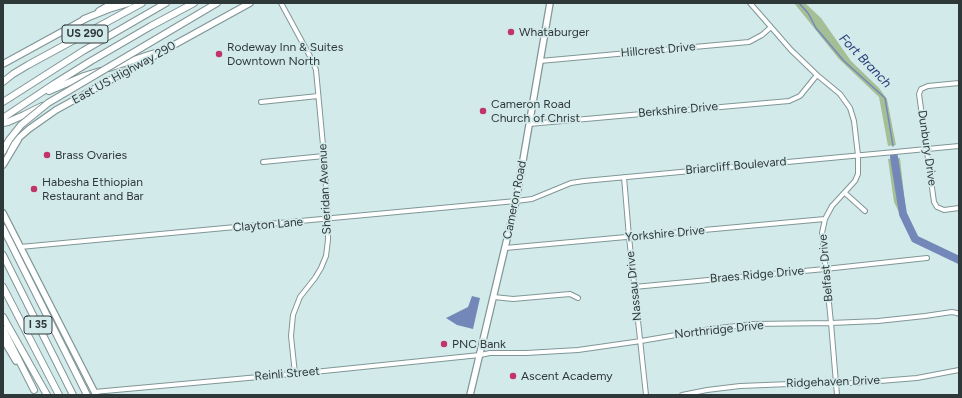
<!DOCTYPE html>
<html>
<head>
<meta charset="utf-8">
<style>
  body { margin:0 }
  #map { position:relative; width:962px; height:398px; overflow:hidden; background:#d3eaeb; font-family:Figtree,sans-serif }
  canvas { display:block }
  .frame { position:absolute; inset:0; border:4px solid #2f3839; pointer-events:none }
</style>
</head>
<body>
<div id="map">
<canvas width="962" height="398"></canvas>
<div class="frame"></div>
</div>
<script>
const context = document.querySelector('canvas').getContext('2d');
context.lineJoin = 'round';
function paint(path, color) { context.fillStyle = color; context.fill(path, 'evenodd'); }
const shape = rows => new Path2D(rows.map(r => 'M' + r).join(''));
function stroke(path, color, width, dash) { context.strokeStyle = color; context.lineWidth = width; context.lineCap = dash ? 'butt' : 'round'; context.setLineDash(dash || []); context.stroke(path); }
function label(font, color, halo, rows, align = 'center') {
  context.font = font + ' Figtree,sans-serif'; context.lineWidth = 3.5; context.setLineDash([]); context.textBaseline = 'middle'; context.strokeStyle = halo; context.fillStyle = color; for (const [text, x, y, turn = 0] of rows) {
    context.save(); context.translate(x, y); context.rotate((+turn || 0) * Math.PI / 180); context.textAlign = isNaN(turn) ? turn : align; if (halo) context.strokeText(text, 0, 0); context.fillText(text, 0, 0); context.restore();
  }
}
const green = shape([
  [794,3,805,3,821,18,851,61,879,88,887,99,896,145,888,146,879,97,839,59],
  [900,158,906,213,918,238,959,256,959,264,912,239,894,202,888,159]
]);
const water = shape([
  [472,296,480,298,473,329,457,325,446,318,468,307]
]);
const stream = shape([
  [799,3,808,13,816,28,844,61,885,98,893,146]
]);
const river = shape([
  [894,157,903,214,915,239,959,260]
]);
const minor = shape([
  [281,3,312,60,316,70,324,156,328,219,328,240,326,256,321,268,315,278,300,297,293,315,291,336,295,374],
  [750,3,771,27,791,50,817,75,840,94,850,108,854,121,858,155,858,174,855,181,832,206,825,219,822,233,831,323,837,395],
  [540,61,749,42,762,35,771,27],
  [959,83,928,86,921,89,919,94,934,202,937,207,944,210,959,208],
  [261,102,318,96],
  [529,124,789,101,800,96,817,75],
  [263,162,324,156],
  [624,177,629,237,646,395],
  [845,193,865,211],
  [20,247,516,201,532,199,571,183,584,181,959,146],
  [505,248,825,219],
  [634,287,825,269,927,258],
  [494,297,513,299,570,294,578,298],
  [94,392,314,372,480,355,490,353,526,353,578,350,641,341,711,329,753,324,831,323,878,321,925,316,952,312,957,313,959,314],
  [682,395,707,390,740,386,815,383,855,383,917,378,959,370]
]);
const major = shape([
  [99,11,113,3],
  [3,64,87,18],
  [5,150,29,129,56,110,250,3],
  [3,165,18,140],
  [3,213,96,395],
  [3,339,16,361],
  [470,395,516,201,550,3]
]);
const highway = shape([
  [84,19,109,9,129,3],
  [141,48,217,3],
  [109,68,170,48],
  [3,82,13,74,28,65,142,3],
  [49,91,84,76,100,71],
  [3,102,83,51,166,3],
  [3,118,54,84,91,61,151,26,194,3],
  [3,123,8,122,24,115,42,106],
  [3,228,87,395],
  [3,255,73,395],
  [3,287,59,395],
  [3,317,47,395],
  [3,329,34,390]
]);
const highwayBridge = shape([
  [3,151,9,140,21,125,48,103,141,48]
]);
const markers = [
  [511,32,4,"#c13467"],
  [219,54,4,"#c13467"],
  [483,111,4,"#c13467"],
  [47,155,4,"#c13467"],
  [34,189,4,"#c13467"],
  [444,344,4,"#c13467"],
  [513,376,4,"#c13467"]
];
const shields = [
  [85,34,46],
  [38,325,28]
];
const shieldNames = [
  ["US 290",85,34],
  ["I 35",38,325]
];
const poiNames = [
  ["Whataburger",519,32],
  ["Rodeway Inn & Suites",227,47],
  ["Downtown North",227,61],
  ["Cameron Road",491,104],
  ["Church of Christ",491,118],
  ["Brass Ovaries",55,155],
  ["Habesha Ethiopian",42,182],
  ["Restaurant and Bar",42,196],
  ["PNC Bank",452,344],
  ["Ascent Academy",521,376]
];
const streetNames = [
  ["Hillcrest Drive",658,50,-5],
  ["East US Highway 290",124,73,-29],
  ["Berkshire Drive",678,110,-5],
  ["Dunbury Drive",927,148,82],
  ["Briarcliff Boulevard",736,166,-5],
  ["Sheridan Avenue",325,189,-93],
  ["Cameron Road",515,200,-79],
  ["Clayton Lane",268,225,-5],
  ["Yorkshire Drive",665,234,-5],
  ["Belfast Drive",826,268,-95],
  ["Braes Ridge Drive",757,275,-5],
  ["Nassau Drive",634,286,-96],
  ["Northridge Drive",719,330,-6],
  ["Reinli Street",287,374,-5],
  ["Ridgehaven Drive",833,382,-2]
];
const waterNames = [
  ["Fort Branch",865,61,46]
];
paint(green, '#a4be96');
paint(water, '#7388b8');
stroke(stream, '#7388b8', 1.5);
stroke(river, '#7388b8', 8);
stroke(minor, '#819697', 6);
stroke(major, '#819697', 8);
stroke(highway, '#819697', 8);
stroke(minor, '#fff', 4);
stroke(major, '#fff', 5.5);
stroke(highway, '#fff', 6);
stroke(highwayBridge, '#819697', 8, []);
stroke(highwayBridge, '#fff', 6);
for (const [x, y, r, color] of markers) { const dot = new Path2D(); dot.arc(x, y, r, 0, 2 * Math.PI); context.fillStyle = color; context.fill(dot); stroke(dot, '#d3eaeb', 1.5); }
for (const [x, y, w] of shields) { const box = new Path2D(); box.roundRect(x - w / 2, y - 9, w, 18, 3); context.fillStyle = '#d3eaeb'; context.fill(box); stroke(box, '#2f3839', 1); }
label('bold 11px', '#2f3839', null, shieldNames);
label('12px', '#2f3839', '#d3eaeb', poiNames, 'left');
label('12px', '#2f3839', '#d3eaeb', streetNames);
label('italic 13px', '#263d79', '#d3eaeb', waterNames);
</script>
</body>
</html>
